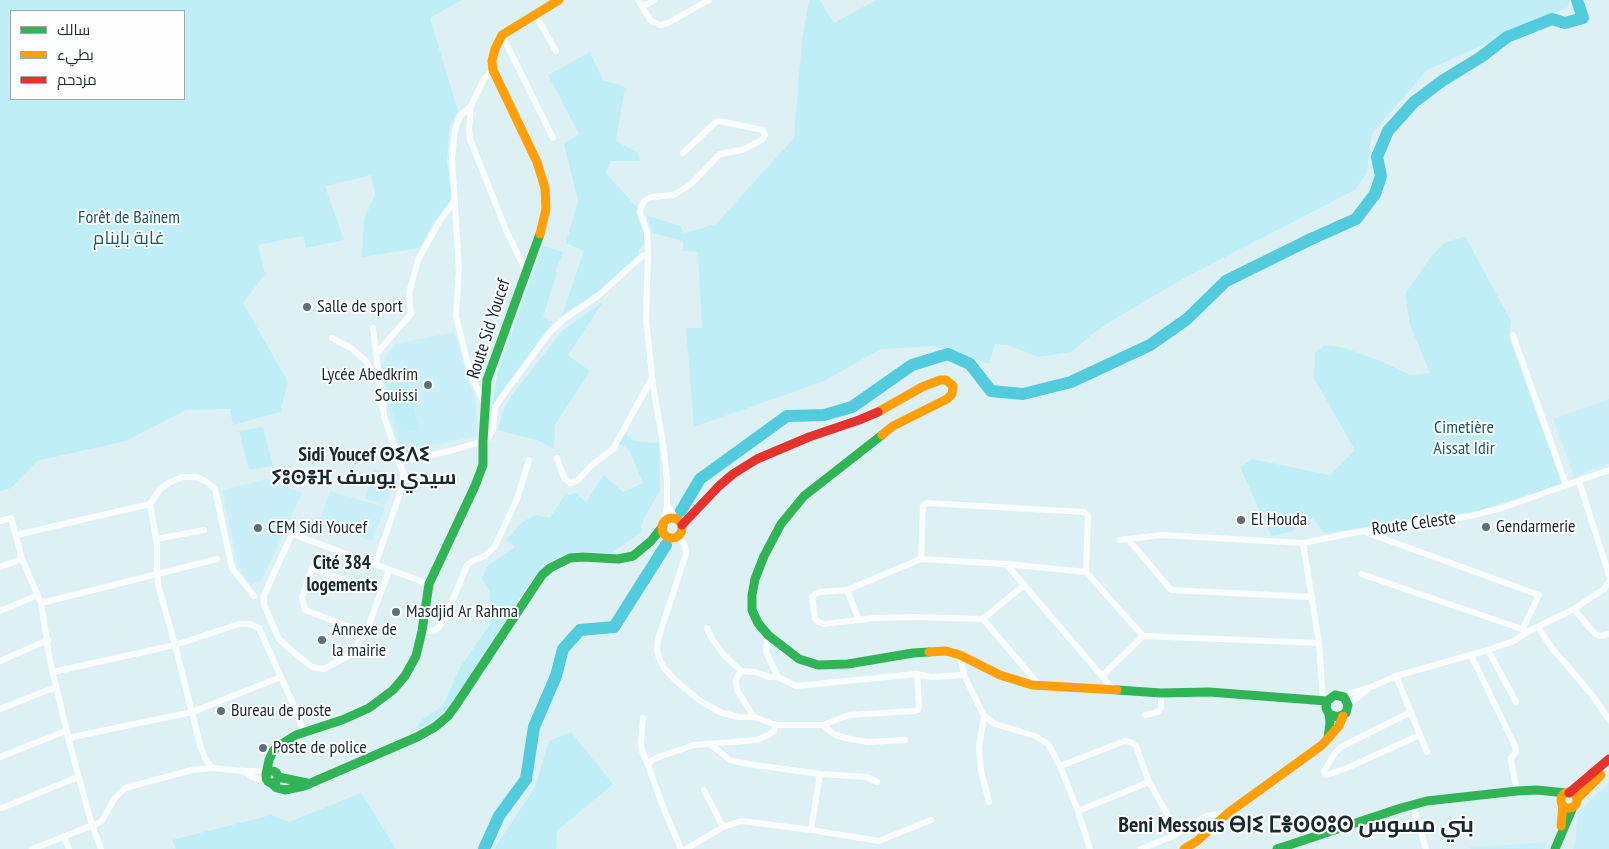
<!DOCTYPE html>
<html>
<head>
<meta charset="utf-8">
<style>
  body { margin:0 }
  #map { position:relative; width:1609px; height:849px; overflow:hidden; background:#ddf1f5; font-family:"PT Sans Narrow",Cairo,sans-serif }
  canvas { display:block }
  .legend { position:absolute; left:10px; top:10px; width:175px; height:90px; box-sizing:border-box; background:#fdfdfd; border:1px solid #a1a9aa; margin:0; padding:6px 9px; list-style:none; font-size:15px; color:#182a2e }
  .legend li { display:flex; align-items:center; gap:10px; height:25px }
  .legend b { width:25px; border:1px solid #a1a9aa }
</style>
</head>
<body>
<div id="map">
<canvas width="1609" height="849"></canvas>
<ul class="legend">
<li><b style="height:6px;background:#30b455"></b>سالك</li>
<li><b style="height:6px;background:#ff9f0a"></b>بطيء</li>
<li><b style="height:6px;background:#e5322d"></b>مزدحم</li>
</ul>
</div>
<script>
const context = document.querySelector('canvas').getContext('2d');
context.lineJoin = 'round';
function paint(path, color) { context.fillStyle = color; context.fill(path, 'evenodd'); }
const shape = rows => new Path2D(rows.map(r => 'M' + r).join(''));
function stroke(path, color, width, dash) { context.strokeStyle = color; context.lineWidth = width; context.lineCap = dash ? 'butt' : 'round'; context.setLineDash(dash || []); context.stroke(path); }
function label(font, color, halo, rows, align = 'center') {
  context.font = font + ' "PT Sans Narrow",Cairo,"Noto Sans Tifinagh",sans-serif'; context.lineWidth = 4; context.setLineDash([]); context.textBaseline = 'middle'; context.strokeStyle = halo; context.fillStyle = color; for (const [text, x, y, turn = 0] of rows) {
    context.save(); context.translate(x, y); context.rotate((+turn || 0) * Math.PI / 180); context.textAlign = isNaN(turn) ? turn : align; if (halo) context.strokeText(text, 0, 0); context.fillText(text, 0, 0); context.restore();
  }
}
const built = shape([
  [454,332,476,402,477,436,440,444,403,449,399,446,389,412,381,367,394,344],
  [1609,399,1609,464,1574,477,1553,419],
  [375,469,396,478,385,506,365,498],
  [267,479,302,493,262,580,250,585,237,564,222,490],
  [330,491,385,507,373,541,318,524],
  [1609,783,1609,849,1573,849,1576,839,1577,813],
  [1548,842,1543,849,1470,849,1470,847]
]);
const green = shape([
  [0,0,462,0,430,18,458,111,450,126,447,160,452,199,433,224,420,248,362,257,364,219,375,195,371,175,325,186,344,240,306,248,303,236,258,245,265,274,243,303,288,382,280,412,233,425,230,409,186,410,126,441,37,461,11,488,0,491],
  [11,11,184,11,184,99,11,99],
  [809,0,820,0,834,23,876,0,1570,0,1568,7,1427,70,1372,134,1367,172,1355,190,1188,276,1116,318,1095,332,1071,352,1038,357,1008,345,995,344,989,364,935,346,881,349,824,381,694,427,686,328,702,328,698,252,683,251,683,241,653,233,646,215,680,226,684,233,716,224,794,138,802,40],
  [590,52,603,80,625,87,616,141,638,153,640,161,611,161,606,173,641,212,646,241,638,252,641,254,620,274,597,292,562,315,584,251,566,243,578,201,564,144,579,134,548,75],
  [1465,236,1511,321,1509,337,1562,484,1472,513,1324,533,1312,518,1291,532,1271,536,1240,467,1252,459,1330,475,1355,450,1314,378,1315,353,1324,345,1341,347,1381,361,1410,375,1430,373,1410,325,1405,294,1430,258,1444,243],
  [543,246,563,252,555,272,557,273,543,317,553,322,499,396,491,428,491,410,498,371],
  [603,302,568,355,590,371,555,425,554,449,537,440,498,430,503,411,512,395,563,330],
  [408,379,419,431,399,432,391,407,387,383],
  [263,427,273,466,249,470,239,431],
  [625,434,634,441,659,443,660,491,643,520,640,533,612,553,579,552,563,555,544,565,526,588,452,705,433,721,412,732,424,718,442,707,461,666,490,624,490,592,482,578,487,566,515,547,506,540,522,522,535,515,550,518,564,496,576,493,586,502,604,475,623,492,643,483,629,450,619,443],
  [571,732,613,784,557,831,556,849,494,849,535,787,549,741],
  [361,793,396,849,176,849,172,840,271,815,289,822]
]);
const river = shape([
  [681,511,700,479,787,416,824,415,852,407,912,365,948,354,970,364,991,391,1023,394,1071,382,1150,345,1187,319,1226,281,1311,239,1356,219,1375,194,1381,176,1377,157,1388,131,1414,102,1442,81,1481,57,1507,37,1552,19,1565,23,1583,18,1577,0],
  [484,849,499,816,526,779,534,727,556,676,563,649,580,630,614,627,666,545]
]);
const street = shape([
  [638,0,651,21,660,25,668,23,709,0],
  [642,7,654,0],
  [535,14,556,51],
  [502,35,553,138],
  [471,106,469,129,470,139,506,230,526,271],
  [373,328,384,416,403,473,403,485,375,565],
  [1513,335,1566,485],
  [332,338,351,348,366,361,379,382],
  [376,354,411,314,409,293,418,260,439,222,455,200],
  [484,403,470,373,456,316,459,270,452,158,455,130,460,116,471,106,484,79,493,70],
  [557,458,564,478,570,483,577,481,592,465,613,449,652,378],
  [399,462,450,451,483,441,488,438,493,429,495,407,509,387,550,332,564,319,598,296,642,256,648,255],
  [1579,481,1609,575],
  [150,504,157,545,157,574,159,588,175,645,201,748,205,758,212,768],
  [668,506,676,519],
  [0,521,11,518,22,559,41,603,50,661,71,749,92,825,101,849],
  [664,523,667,505,667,479,663,444,653,386,646,318,648,255,647,232,640,213,641,207,644,201,651,197,674,195,691,184,720,154,742,150,762,140,765,135,763,130,719,121,716,122,683,153],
  [1365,532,1539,595,1523,628],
  [16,535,150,504,160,489,170,482,182,477,197,477,207,482,215,489,232,568,254,596],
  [679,536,685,546,686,554,658,639,657,650,659,658,664,668,674,679,699,700,709,706,722,713,739,717,754,717],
  [156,539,204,530],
  [1128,539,1171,590,1312,597],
  [1120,540,1162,535,1303,543,1363,531,1470,516,1502,508,1609,470],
  [1303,543,1319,643,1323,701],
  [921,559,923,506,927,503,1084,512,1088,516,1086,572,1143,636,1319,643],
  [1006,564,1113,689],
  [0,567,22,559],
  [389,570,366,633,348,656,324,669,312,667,292,651,279,639,264,605,264,595,292,534,429,584],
  [1361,574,1525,630],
  [347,581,312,568,302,597,305,610,366,633],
  [847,590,859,620],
  [41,603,217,559],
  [1574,609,1595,634,1600,636,1609,634],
  [0,611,38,595],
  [983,619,1023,586],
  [1538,627,1552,648,1593,696,1609,720],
  [707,628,712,639,724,655,741,671],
  [422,631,433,631,439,627,445,619,467,565,472,561,485,556,495,546,517,499,529,460],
  [768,635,766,652,778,677,769,677,755,672,741,671,736,680,737,690,754,717,776,725,823,725,849,715,915,711,918,710,919,706,917,674],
  [1488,650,1516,702],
  [960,655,964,675,984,716,995,724,1035,736,1048,744,1060,766,1078,811,1090,849],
  [1471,655,1515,746,1516,752,1511,758,1511,762,1517,791],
  [0,661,48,640],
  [53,672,175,645,239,624,250,624,259,628,293,704,304,732],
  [1102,676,1143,636],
  [1396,676,1427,752],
  [778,677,796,686,917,674,930,677,964,675],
  [1040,686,983,619,915,617,875,618,824,624,818,622,815,618,812,597,815,594,820,592,847,590,921,559,1006,564,1086,572],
  [1342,696,1371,687,1396,676,1488,650,1514,641,1527,632,1574,609,1604,589,1609,581],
  [1348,705,1368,689],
  [0,709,56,687],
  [1411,712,1341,747,1335,753,1324,771,1325,774,1327,775,1347,768,1420,735],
  [1145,715,1158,712,1161,708,1161,693],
  [984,716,979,747,981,771,989,802],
  [643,718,641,743,642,751,648,765],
  [823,725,835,735,850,739,868,742,905,740],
  [68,738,192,712,281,677],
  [710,744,730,760,748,764,820,774,867,777,877,782],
  [0,757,66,731],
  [1060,766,1125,741,1131,742,1136,746,1149,782,1178,833],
  [244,771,252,777,267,781],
  [704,790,723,827],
  [1413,805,1426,849],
  [2,808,78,777],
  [1078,811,1149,782],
  [811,830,820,774],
  [64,836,69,849],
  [32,849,101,822,115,798,125,788,192,770,212,768,244,771,269,771],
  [681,849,663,807,648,765,651,761,656,758,694,745,757,740,768,735,774,731,776,725],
  [686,849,723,827,742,821,811,830,879,841,931,820],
  [1141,849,1173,836,1206,816,1227,813]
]);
const fast = shape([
  [882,435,804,496,781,524,764,556,755,579,752,595,752,610,758,623,768,635,799,659,818,665,848,664,913,653,929,652],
  [1117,690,1161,693,1209,692,1327,701],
  [1328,738,1330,722,1329,714,1326,708,1327,701,1335,695,1344,697,1348,705,1346,713,1338,717,1329,714],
  '266 777a6 6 0 1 1 12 0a6 6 0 1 1-12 0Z',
  [266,774,269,760,273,751,280,745,296,735,342,720,369,708,393,690,405,676,416,656,422,631,429,584,475,486,483,465,483,441,487,380,540,234],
  [278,777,307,783],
  [271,783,277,788,285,790,304,786,417,737,435,727,448,716,456,705,542,575,550,568,570,558,583,557,618,559,633,556,651,541,663,526],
  [1277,849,1401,808,1427,801,1517,791,1537,790,1566,793],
  [1555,849,1573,807]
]);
const slow = shape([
  [540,234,546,209,545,188,537,162,493,70,492,61,495,49,502,35,559,0],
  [878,412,922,387,940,380,946,380,953,386,952,394,947,399,893,426,882,435],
  '662 528a10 10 0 1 1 20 0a10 10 0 1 1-20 0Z',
  [929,652,946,651,960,655,1000,675,1032,685,1117,690],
  '1561 800a8 8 0 1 1 16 0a8 8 0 1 1-16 0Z',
  [1577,799,1601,775],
  [1561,826,1563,805],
  [1184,849,1197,841,1228,813,1322,745,1339,726,1343,716]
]);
const jam = shape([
  [682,525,719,486,733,474,757,459,809,437,859,420,878,412],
  [1569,793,1609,759]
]);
const markers = [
  [307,307,5,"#5d7074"],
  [428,385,5,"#5d7074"],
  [1241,520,5,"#5d7074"],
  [1486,527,5,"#5d7074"],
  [258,528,5,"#5d7074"],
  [396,612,5,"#5d7074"],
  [322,640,5,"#5d7074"],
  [221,711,5,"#5d7074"],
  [263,748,5,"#5d7074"]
];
const parkNames = [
  ["Forêt de Baïnem",129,218],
  ["غابة باينام",129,239],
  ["Cimetière",1464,428],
  ["Aissat Idir",1464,449]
];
const poiNames = [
  ["Salle de sport",317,307],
  ["Lycée Abedkrim",418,375,"right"],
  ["Souissi",418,396,"right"],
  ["El Houda",1251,520],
  ["Gendarmerie",1496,527],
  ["CEM Sidi Youcef",268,528],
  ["Masdjid Ar Rahma",406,612],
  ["Annexe de",332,630],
  ["la mairie",332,651],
  ["Bureau de poste",231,711],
  ["Poste de police",273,748]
];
const streetNames = [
  ["Route Sid Youcef",489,329,-72],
  ["Route Celeste",1414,524,-8]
];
const neighbourhoodNames = [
  ["Cité 384",342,564],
  ["logements",342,586]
];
const quarterNames = [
  ["Sidi Youcef ⵙⵉⴷⵉ",364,455],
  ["ⵢⵓⵙⴻⴼ سيدي يوسف",364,478]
];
const districtNames = [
  ["Beni Messous ⴱⵏⵉ ⵎⴻⵙⵙⵓⵙ بني مسوس",1296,826]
];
paint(built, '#c9f0f9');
paint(green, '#c0eef7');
stroke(river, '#52cbdd', 12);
stroke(street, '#fafdfe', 6);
stroke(fast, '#30b455', 9);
stroke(slow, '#ff9f0a', 9);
stroke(jam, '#e5322d', 9);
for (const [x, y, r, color] of markers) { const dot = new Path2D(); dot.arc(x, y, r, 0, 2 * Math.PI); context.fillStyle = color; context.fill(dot); stroke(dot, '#fdfdfd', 2); }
label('18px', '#1d5762', '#fdfdfd', parkNames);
label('18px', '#182a2e', '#fdfdfd', poiNames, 'left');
label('18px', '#182a2e', '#fdfdfd', streetNames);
label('bold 19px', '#182a2e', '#fdfdfd', neighbourhoodNames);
label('bold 20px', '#182a2e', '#fdfdfd', quarterNames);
label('bold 22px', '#182a2e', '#fdfdfd', districtNames);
</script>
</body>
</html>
